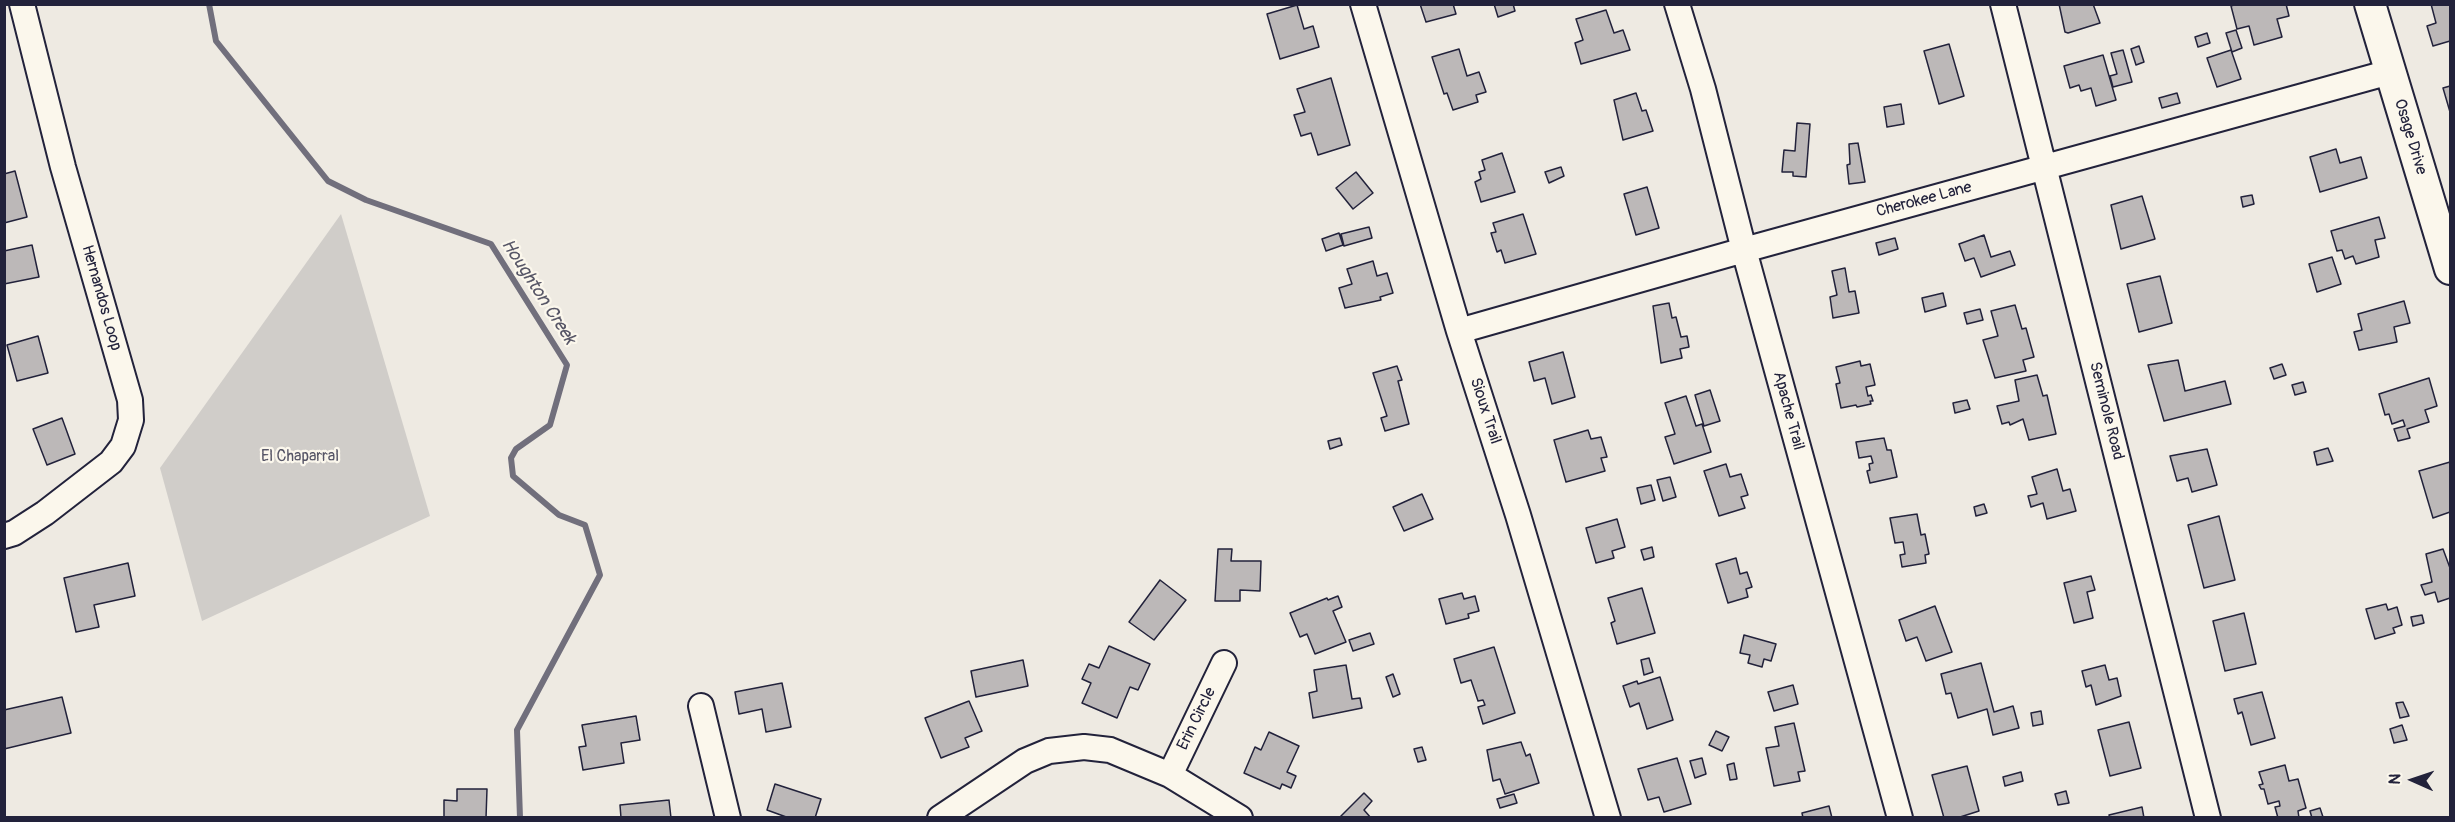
<!DOCTYPE html>
<html>
<head>
<meta charset="utf-8">
<style>
  body { margin:0 }
  #map { position:relative; width:2455px; height:822px; overflow:hidden; background:#eeeae2; font-family:Pangolin,sans-serif }
  canvas { display:block }
  .frame { position:absolute; inset:0; border:6px solid #22223b; pointer-events:none }
  .north { position:absolute; left:2383px; top:750px; width:60px; height:60px; -webkit-text-stroke:4px #fbf7ec; paint-order:stroke; rotate:273deg; font-size:16px; font-weight:700; line-height:24px; text-align:center; color:#22223b }
  .north::after { content:''; display:block; margin:auto; width:21px; height:27px; background:#22223b; clip-path:polygon(50% 0,100% 100%,50% 72%,0 100%) }
</style>
</head>
<body>
<div id="map">
<canvas width="2455" height="822"></canvas>
<div class="frame"></div>
<div class="north">N</div>
</div>
<script>
const context = document.querySelector('canvas').getContext('2d');
context.lineJoin = 'round';
function paint(path, color) { context.fillStyle = color; context.fill(path, 'evenodd'); }
const shape = rows => new Path2D(rows.map(r => 'M' + r).join(''));
function stroke(path, color, width, dash) { context.strokeStyle = color; context.lineWidth = width; context.lineCap = dash ? 'butt' : 'round'; context.setLineDash(dash || []); context.stroke(path); }
function label(font, color, halo, rows, align = 'center') {
  context.font = font + ' Pangolin,sans-serif'; context.lineWidth = 4.5; context.setLineDash([]); context.textBaseline = 'middle'; context.strokeStyle = halo; context.fillStyle = color; for (const [text, x, y, turn = 0] of rows) {
    context.save(); context.translate(x, y); context.rotate((+turn || 0) * Math.PI / 180); context.textAlign = isNaN(turn) ? turn : align; if (halo) context.strokeText(text, 0, 0); context.fillText(text, 0, 0); context.restore();
  }
}
const green = shape([
  [341,214,430,516,202,621,160,468]
]);
const stream = shape([
  [209,4,216,41,328,181,366,200,491,244,567,365,550,425,516,449,511,458,513,476,559,515,585,525,600,575,517,730,520,818]
]);
const building = shape([
  [1420,4,1453,4,1456,14,1426,22,1420,4],
  [1494,4,1513,4,1515,11,1498,17,1494,4],
  [2059,4,2093,4,2100,23,2068,33,2065,32,2059,4],
  [2237,4,2286,4,2289,16,2277,19,2282,37,2254,45,2249,26,2237,29,2231,6,2237,4],
  [2431,4,2450,4,2450,41,2433,46,2427,26,2436,23,2431,4],
  [1297,5,1304,29,1313,26,1319,47,1280,59,1267,14,1297,5],
  [1606,10,1614,33,1623,30,1630,50,1581,64,1575,43,1583,40,1576,19,1606,10],
  [2236,30,2242,48,2232,52,2226,33,2236,30],
  [2207,33,2210,43,2198,47,2195,37,2207,33],
  [1949,44,1964,96,1939,104,1924,51,1949,44],
  [2139,46,2144,62,2136,65,2131,49,2139,46],
  [1459,49,1467,76,1479,72,1486,92,1476,95,1478,102,1453,110,1447,93,1444,94,1432,57,1459,49],
  [2123,50,2132,82,2113,87,2110,76,2117,74,2111,53,2123,50],
  [2231,50,2241,79,2217,87,2207,58,2231,50],
  [2103,55,2116,100,2096,106,2091,88,2081,91,2079,85,2070,88,2064,66,2103,55],
  [1331,78,1350,145,1318,155,1311,133,1301,136,1294,115,1305,112,1297,89,1331,78],
  [2450,86,2450,112,2443,88,2450,86],
  [1636,93,1642,111,1646,110,1653,131,1623,140,1614,100,1636,93],
  [2177,93,2180,103,2162,108,2159,98,2177,93],
  [1901,104,1904,124,1887,127,1884,107,1901,104],
  [1797,123,1810,124,1806,177,1793,176,1793,172,1782,172,1784,150,1795,151,1797,123],
  [1858,143,1865,182,1849,184,1847,165,1850,164,1849,144,1858,143],
  [2336,149,2340,163,2361,157,2367,178,2320,192,2310,157,2336,149],
  [1502,153,1515,192,1481,202,1475,182,1481,179,1479,172,1485,170,1482,160,1502,153],
  [1561,167,1564,176,1549,183,1545,172,1561,167],
  [15,171,27,217,4,223,4,174,15,171],
  [1356,172,1373,193,1353,209,1336,188,1356,172],
  [1647,187,1659,228,1636,235,1624,194,1647,187],
  [2252,195,2254,204,2243,207,2241,197,2252,195],
  [2142,196,2155,239,2121,249,2111,205,2142,196],
  [1523,214,1536,254,1505,263,1501,250,1497,252,1491,233,1496,232,1493,223,1523,214],
  [2379,217,2385,238,2375,240,2379,257,2356,264,2353,256,2345,259,2342,250,2337,251,2331,231,2379,217],
  [1369,227,1372,238,1344,246,1341,234,1369,227],
  [1339,233,1343,245,1326,251,1322,239,1339,233],
  [1984,235,1991,257,2010,251,2015,265,1981,277,1974,258,1965,261,1959,244,1984,235],
  [1895,238,1898,249,1879,255,1876,243,1895,238],
  [32,245,39,277,4,284,4,251,32,245],
  [2332,257,2341,284,2317,292,2309,264,2332,257],
  [1373,261,1377,276,1387,273,1393,293,1380,297,1381,300,1345,308,1339,288,1352,284,1347,269,1373,261],
  [1845,268,1849,292,1855,291,1859,313,1833,318,1830,297,1837,295,1832,271,1845,268],
  [2160,276,2172,323,2139,332,2127,284,2160,276],
  [1943,293,1946,306,1925,312,1922,298,1943,293],
  [2404,301,2410,323,2394,327,2397,342,2359,350,2354,332,2362,330,2358,314,2404,301],
  [1669,303,1672,318,1676,317,1681,337,1687,336,1689,347,1680,349,1682,358,1661,363,1653,306,1669,303],
  [2015,305,2022,329,2026,328,2034,357,2023,360,2026,371,1995,378,1983,340,1998,336,1991,311,2015,305],
  [1980,309,1983,320,1967,324,1964,313,1980,309],
  [38,336,48,373,17,381,7,345,38,336],
  [1563,352,1575,397,1552,404,1545,378,1534,381,1529,362,1563,352],
  [2178,360,2185,391,2225,381,2231,404,2164,421,2148,365,2178,360],
  [1860,361,1861,366,1870,364,1875,385,1866,387,1868,396,1871,395,1873,401,1870,401,1871,404,1857,407,1856,405,1841,408,1836,384,1840,383,1836,367,1860,361],
  [2282,364,2286,375,2274,379,2270,368,2282,364],
  [1397,366,1402,380,1398,381,1409,424,1385,431,1381,418,1387,416,1373,373,1397,366],
  [2037,375,2043,396,2047,395,2056,434,2029,440,2023,419,2010,425,2009,422,2002,424,1997,406,2019,401,2015,380,2037,375],
  [2429,378,2437,406,2425,410,2429,422,2407,429,2410,438,2398,441,2394,429,2405,426,2403,420,2392,424,2389,414,2385,415,2379,394,2429,378],
  [2303,382,2306,392,2295,395,2292,385,2303,382],
  [1710,390,1720,421,1704,426,1695,395,1710,390],
  [1686,396,1696,426,1702,424,1711,452,1674,464,1665,437,1675,434,1665,403,1686,396],
  [1967,400,1970,409,1955,413,1953,403,1967,400],
  [62,418,75,454,47,465,33,429,62,418],
  [1588,430,1591,439,1601,437,1607,457,1601,458,1605,471,1566,482,1554,440,1588,430],
  [1340,438,1342,445,1330,449,1328,441,1340,438],
  [1884,438,1887,450,1891,450,1897,477,1870,483,1867,471,1870,470,1869,464,1873,463,1871,456,1859,458,1856,442,1884,438],
  [2328,448,2333,461,2317,465,2314,452,2328,448],
  [2207,449,2217,485,2192,492,2188,478,2177,481,2170,456,2207,449],
  [2450,462,2450,512,2433,518,2419,471,2450,462],
  [1726,464,1730,477,1741,474,1748,495,1741,497,1745,508,1719,516,1704,471,1726,464],
  [2057,469,2063,491,2070,489,2076,511,2047,519,2043,503,2031,507,2028,496,2037,494,2032,477,2057,469],
  [1670,477,1676,497,1663,501,1657,480,1670,477],
  [1651,485,1655,500,1641,504,1637,488,1651,485],
  [1422,494,1433,519,1404,531,1393,507,1422,494],
  [1984,504,1987,513,1976,516,1974,507,1984,504],
  [1917,514,1921,535,1925,534,1929,554,1925,555,1926,563,1902,567,1900,555,1905,554,1903,542,1895,543,1890,518,1917,514],
  [2219,516,2235,580,2204,588,2188,525,2219,516],
  [1617,519,1625,547,1612,551,1614,558,1596,563,1586,528,1617,519],
  [1652,547,1654,557,1644,560,1641,550,1652,547],
  [1218,549,1232,549,1231,561,1261,561,1260,591,1240,590,1240,601,1215,601,1218,549],
  [2443,549,2450,568,2450,598,2438,602,2435,592,2425,595,2421,585,2432,582,2426,554,2443,549],
  [1736,558,1740,574,1747,572,1752,587,1746,589,1748,597,1728,603,1716,564,1736,558],
  [128,563,135,596,94,605,99,627,76,632,64,578,128,563],
  [2091,576,2095,590,2087,592,2093,618,2074,623,2064,583,2091,576],
  [1160,580,1186,600,1154,640,1129,622,1160,580],
  [1642,588,1655,633,1617,644,1611,623,1615,621,1608,598,1642,588],
  [1462,593,1464,599,1475,596,1479,611,1468,614,1469,618,1446,624,1439,599,1462,593],
  [1338,596,1342,607,1333,611,1346,642,1315,654,1307,634,1300,637,1290,613,1327,598,1328,600,1338,596],
  [2386,604,2388,610,2397,607,2402,625,2393,628,2395,633,2375,639,2366,609,2386,604],
  [1935,606,1952,652,1926,661,1917,637,1906,641,1899,620,1935,606],
  [2244,613,2256,664,2225,671,2213,621,2244,613],
  [2422,615,2424,623,2413,626,2411,617,2422,615],
  [1370,633,1374,644,1353,651,1349,640,1370,633],
  [1744,635,1776,644,1771,661,1764,659,1762,667,1748,663,1750,655,1740,653,1744,635],
  [1109,646,1150,664,1138,690,1130,687,1117,718,1082,703,1091,683,1082,679,1089,664,1099,668,1109,646],
  [1494,647,1515,713,1483,724,1478,707,1485,705,1483,700,1478,701,1471,680,1461,683,1454,659,1494,647],
  [1649,658,1653,672,1644,675,1641,660,1649,658],
  [1023,660,1028,686,976,697,971,671,1023,660],
  [1981,663,1994,712,2013,706,2019,728,1993,735,1987,709,1958,718,1951,693,1946,694,1941,674,1981,663],
  [1346,665,1352,699,1360,698,1362,708,1313,718,1309,693,1317,691,1314,670,1346,665],
  [2105,665,2109,680,2117,678,2121,696,2096,705,2091,685,2086,687,2082,671,2105,665],
  [1393,674,1400,694,1393,697,1386,677,1393,674],
  [1660,677,1673,720,1647,729,1639,703,1630,707,1623,686,1637,681,1638,684,1660,677],
  [782,683,791,727,766,732,762,709,739,714,735,692,782,683],
  [1793,685,1798,704,1774,711,1768,692,1793,685],
  [2262,692,2275,738,2251,745,2242,712,2238,714,2234,699,2262,692],
  [62,697,71,733,4,749,4,710,62,697],
  [969,701,982,731,965,738,969,747,941,758,925,718,969,701],
  [2403,702,2409,716,2400,718,2396,703,2403,702],
  [2041,711,2043,724,2033,726,2031,713,2041,711],
  [636,716,640,740,621,743,624,763,583,770,579,747,586,746,582,725,636,716],
  [2129,722,2141,768,2110,776,2098,730,2129,722],
  [1794,723,1805,771,1798,772,1800,781,1774,786,1766,748,1779,746,1775,727,1794,723],
  [2402,725,2407,740,2394,743,2390,729,2402,725],
  [1716,731,1729,737,1722,751,1709,745,1716,731],
  [1269,732,1299,746,1287,772,1296,776,1291,788,1282,784,1280,789,1244,773,1255,747,1261,750,1269,732],
  [1521,742,1526,756,1530,754,1539,783,1505,794,1500,779,1493,781,1487,750,1521,742],
  [1422,747,1426,760,1418,762,1414,749,1422,747],
  [1677,758,1691,804,1664,812,1659,797,1648,800,1638,769,1677,758],
  [1702,758,1706,774,1695,778,1690,761,1702,758],
  [1734,763,1737,779,1730,780,1727,765,1734,763],
  [2285,765,2289,781,2298,779,2306,808,2298,811,2299,818,2278,818,2275,807,2280,806,2279,801,2268,804,2264,789,2261,789,2259,785,2263,784,2259,772,2285,765],
  [1967,766,1979,811,1957,818,1944,818,1932,775,1967,766],
  [2021,772,2023,781,2005,786,2003,777,2021,772],
  [775,784,821,799,815,818,789,818,767,810,775,784],
  [457,789,487,789,486,818,444,818,444,800,457,801,457,789],
  [2066,791,2069,803,2058,805,2055,794,2066,791],
  [1364,793,1372,801,1364,810,1371,818,1339,818,1364,793],
  [1514,794,1517,803,1500,808,1497,799,1514,794],
  [669,800,671,818,621,818,620,805,669,800],
  [1829,806,1832,818,1803,818,1802,813,1829,806],
  [2142,807,2144,818,2110,818,2109,815,2142,807],
  [2320,808,2323,817,2312,818,2310,811,2320,808]
]);
const minor = shape([
  [1363,4,1459,331,1518,515,1608,818],
  [1677,4,1703,89,1744,250,1900,818],
  [2003,4,2208,818],
  [1459,331,1744,250,2390,72],
  [4,536,14,533,45,513,111,462,123,446,131,420,130,400,63,167,22,4],
  [701,706,728,818],
  [1170,775,1224,663],
  [940,818,1025,761,1049,751,1084,747,1110,750,1170,775,1240,818]
]);
const tertiary = shape([
  [2370,4,2450,269]
]);
const streetNames = [
  ["Osage Drive",2410,137,73],
  ["Cherokee Lane",1924,200,-15],
  ["Hernandos Loop",101,298,74],
  ["Sioux Trail",1485,411,72],
  ["Apache Trail",1788,411,75],
  ["Seminole Road",2106,411,76],
  ["Erin Circle",1197,719,-64]
];
const parkNames = [
  ["El Chaparral",300,457]
];
const waterNames = [
  ["Houghton Creek",538,292,57]
];
paint(green, '#d0cdc9');
stroke(stream, '#716f7c', 6);
paint(building, '#bcb8b8');
stroke(building, '#22223b', 1.5);
stroke(minor, '#22223b', 28);
stroke(tertiary, '#22223b', 34);
stroke(minor, '#fbf7ec', 24);
stroke(tertiary, '#fbf7ec', 30);
label('16px', '#22223b', '#fbf7ec', streetNames);
label('16px', '#565566', '#fbf7ec', parkNames);
label('italic 18px', '#575666', '#fbf7ec', waterNames);
</script>
</body>
</html>
